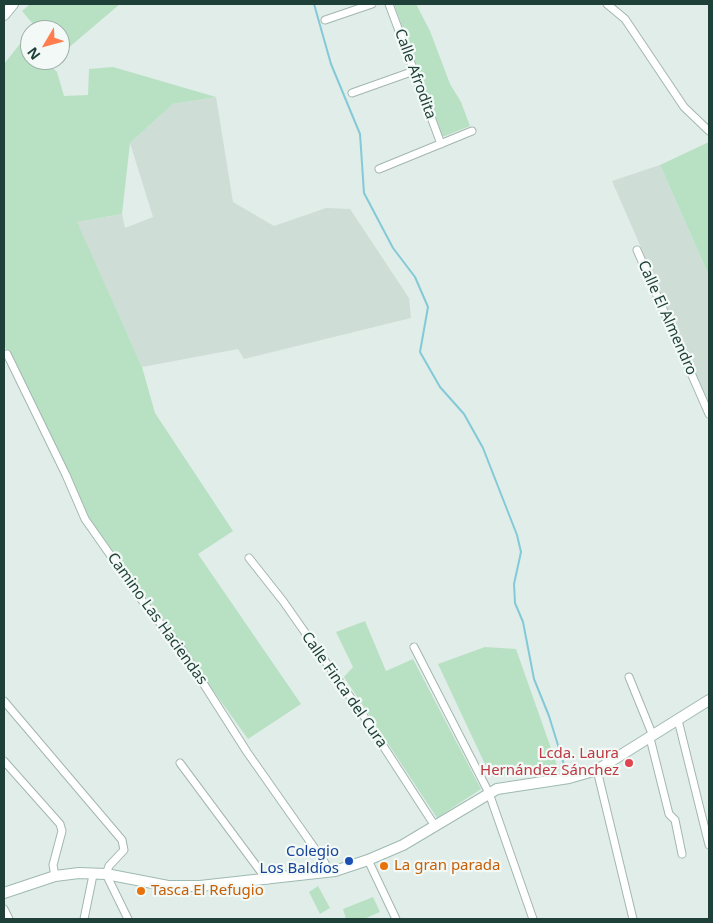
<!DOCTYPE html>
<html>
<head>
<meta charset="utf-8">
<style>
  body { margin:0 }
  #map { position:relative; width:713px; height:923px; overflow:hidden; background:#e1ede8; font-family:"Noto Sans",sans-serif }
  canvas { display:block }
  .frame { position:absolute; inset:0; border:5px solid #1f4038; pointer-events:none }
  .north { position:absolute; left:20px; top:20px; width:50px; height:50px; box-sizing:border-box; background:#f2f9f6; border:1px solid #9eafaa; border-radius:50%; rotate:233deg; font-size:14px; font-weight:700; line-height:20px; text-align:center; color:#1f4038 }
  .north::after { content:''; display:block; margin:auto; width:18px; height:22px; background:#ff7d4e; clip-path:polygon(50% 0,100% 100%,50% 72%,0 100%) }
</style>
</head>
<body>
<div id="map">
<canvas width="713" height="923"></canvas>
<div class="frame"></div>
<div class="north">N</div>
</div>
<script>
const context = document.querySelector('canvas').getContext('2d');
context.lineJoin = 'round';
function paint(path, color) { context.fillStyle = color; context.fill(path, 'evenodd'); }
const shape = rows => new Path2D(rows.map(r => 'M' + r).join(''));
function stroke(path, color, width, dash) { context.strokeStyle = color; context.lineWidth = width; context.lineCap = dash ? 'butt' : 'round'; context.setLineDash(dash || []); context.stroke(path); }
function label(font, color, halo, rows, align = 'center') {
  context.font = font + ' "Noto Sans",sans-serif'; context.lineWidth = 4.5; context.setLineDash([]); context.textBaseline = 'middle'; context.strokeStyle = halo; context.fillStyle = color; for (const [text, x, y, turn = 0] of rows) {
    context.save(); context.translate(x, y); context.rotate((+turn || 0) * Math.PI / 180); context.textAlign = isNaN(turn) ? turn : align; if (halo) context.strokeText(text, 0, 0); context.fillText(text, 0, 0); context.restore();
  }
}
const built = shape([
  [216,97,233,202,274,226,326,208,350,209,409,298,411,318,244,359,238,349,142,367,76,222,122,214,125,228,153,217,130,143,173,104],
  [660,165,709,276,709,404,612,181]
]);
const green = shape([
  [30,4,120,4,60,55,60,30,38,30,22,11],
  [394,4,416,4,430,31,450,84,461,102,470,126,445,136,442,136],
  [23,40,30,46,30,60,45,60,57,72,64,96,88,95,89,69,113,67,216,97,173,104,130,143,122,214,77,222,142,367,155,413,233,531,198,554,301,704,248,739,89,518,4,345,4,64],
  [709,142,709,276,660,165],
  [365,621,386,671,413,659,481,789,437,818,344,677,353,667,336,632],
  [485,647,516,649,559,771,491,777,438,664],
  [318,886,330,908,320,914,309,892],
  [373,897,380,912,364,919,346,919,343,909]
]);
const stream = shape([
  [314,4,331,64,360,134,364,193,393,248,415,277,428,307,420,352,440,387,464,414,483,448,517,535,521,552,514,584,515,603,523,622,534,679,549,716,565,768]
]);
const street = shape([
  [389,4,441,144],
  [607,4,625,19,684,107,709,131],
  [325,20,372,4],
  [352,93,414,71],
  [379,169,472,131],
  [637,250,709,414],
  [7,354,66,475,85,519,146,606,182,650,247,752,325,863,328,872],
  [249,558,283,601,365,718,435,826],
  [414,647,489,793,533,919],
  [629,677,653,736],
  [4,701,122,840,124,850,109,866,106,874,128,919],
  [678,720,709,845],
  [650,738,669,814,675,820,682,854],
  [4,761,60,824,62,831,53,865,55,876],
  [180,763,267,880],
  [597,770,633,919],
  [368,860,396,919],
  [4,909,9,919],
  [84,919,93,875]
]);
const secondary = shape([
  [4,15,13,4],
  [4,893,55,876,79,873,106,874,168,886,200,886,335,871,368,860,403,845,497,789,569,778,597,770,709,700]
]);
const markers = [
  [629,763,5,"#e0444e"],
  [349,861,5,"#1a4fb4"],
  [384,866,5,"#e8710a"],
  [141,891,5,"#e8710a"]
];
const streetNames = [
  ["Calle Afrodita",415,74,70],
  ["Calle El Almendro",667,318,66],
  ["Camino Las Haciendas",157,619,54],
  ["Calle Finca del Cura",344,690,55]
];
const healthNames = [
  ["Lcda. Laura",619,754],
  ["Hernández Sánchez",619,771]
];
const transitNames = [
  ["Colegio",339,852],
  ["Los Baldíos",339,869]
];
const foodNames = [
  ["La gran parada",394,866],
  ["Tasca El Refugio",151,891]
];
paint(built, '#cfddd7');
paint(green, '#b8e1c4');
stroke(stream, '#83c9d8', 2);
stroke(street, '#a3b6b0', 9);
stroke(secondary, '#9ebab1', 12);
stroke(street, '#fff', 7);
stroke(secondary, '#fff', 10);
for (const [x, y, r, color] of markers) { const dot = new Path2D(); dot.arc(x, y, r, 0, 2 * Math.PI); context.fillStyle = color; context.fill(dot); stroke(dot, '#f2f9f6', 2); }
label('15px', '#1f4038', '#f2f9f6', streetNames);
label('15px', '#be3a42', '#f2f9f6', healthNames, 'right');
label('15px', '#164399', '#f2f9f6', transitNames, 'right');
label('15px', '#c56008', '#f2f9f6', foodNames, 'left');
</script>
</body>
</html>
